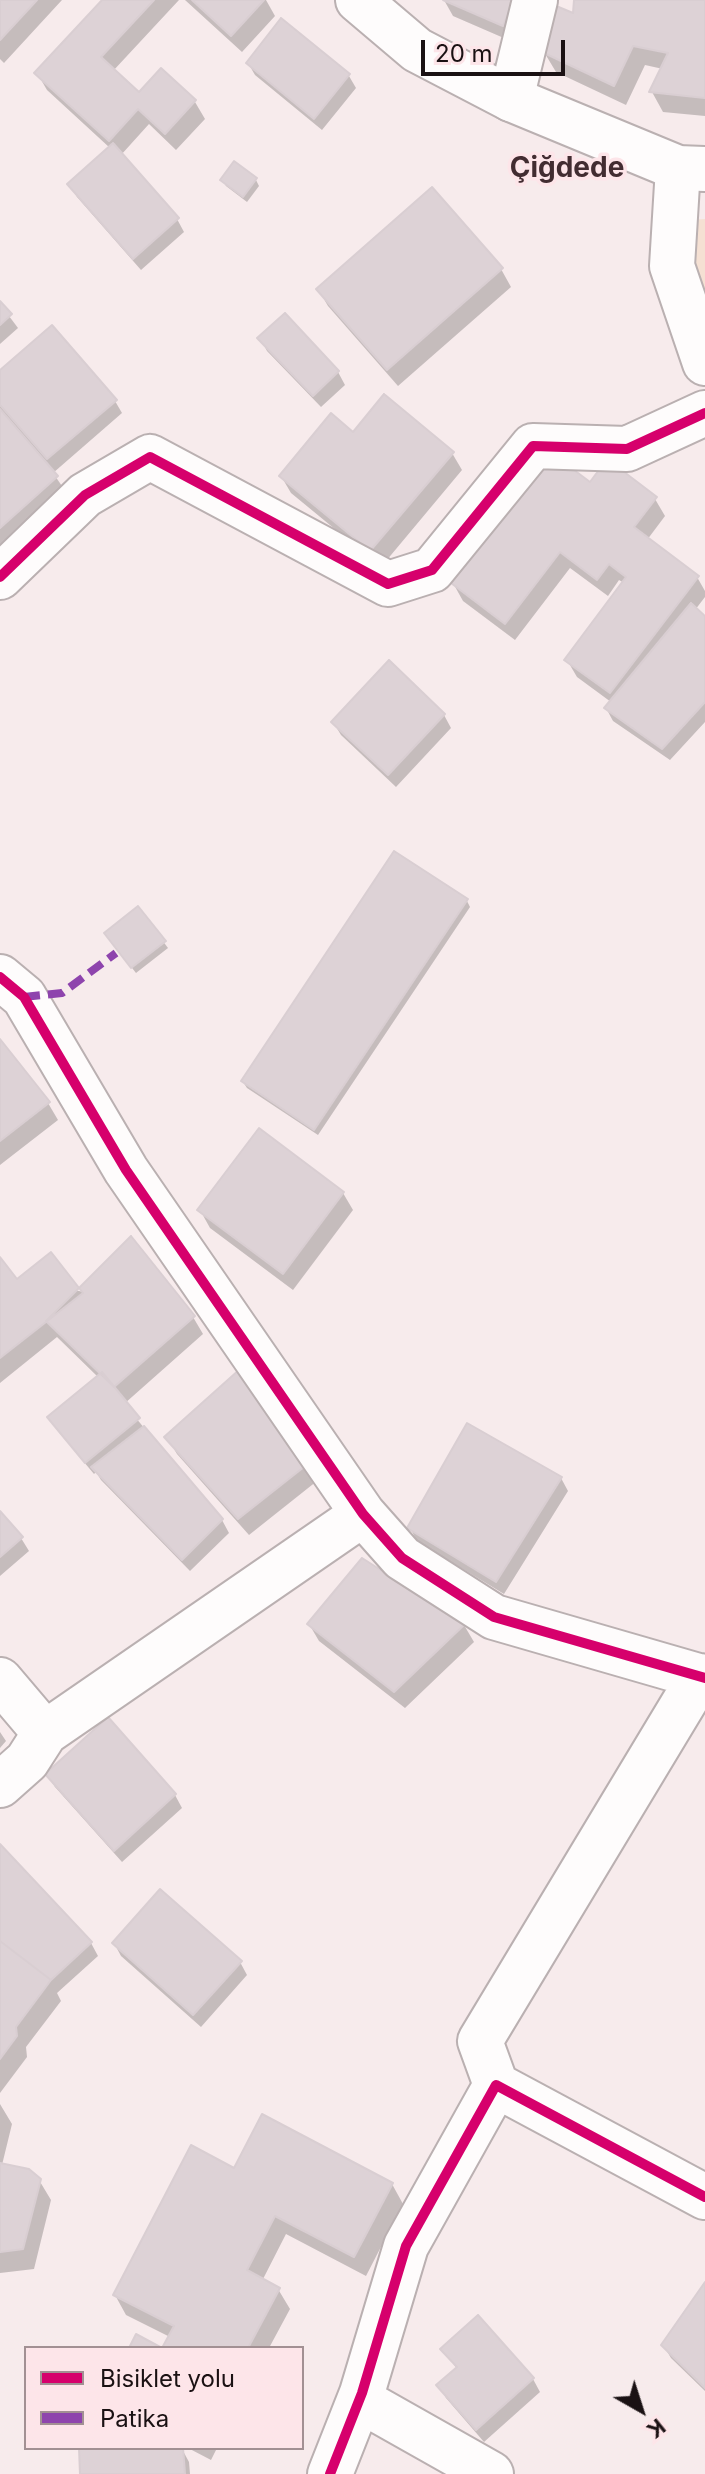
<!DOCTYPE html>
<html>
<head>
<meta charset="utf-8">
<style>
  body { margin:0 }
  #map { position:relative; width:705px; height:2474px; overflow:hidden; background:#f7ebec; font-family:Inter,sans-serif }
  canvas { display:block }
  .legend { position:absolute; left:24px; top:2346px; width:280px; height:104px; box-sizing:border-box; background:#fde5e9; border:2px solid #a29093; margin:0; padding:10px 14px; list-style:none; font-size:24px; color:#1a1113 }
  .legend li { display:flex; align-items:center; gap:16px; height:40px }
  .legend b { width:40px; border:2px solid #a29093 }
  .north { position:absolute; left:601px; top:2370px; width:80px; height:80px; -webkit-text-stroke:6px #fde5e9; paint-order:stroke; rotate:141deg; font-size:22px; font-weight:700; line-height:32px; text-align:center; color:#1a1113 }
  .north::after { content:''; display:block; margin:auto; width:28px; height:36px; background:#1a1113; clip-path:polygon(50% 0,100% 100%,50% 72%,0 100%) }
  .scale { position:absolute; left:421px; top:40px; width:144px; height:36px; box-sizing:border-box; border:4px solid #1a1113; border-top:0; padding-left:10px; font-size:24px; line-height:28px; white-space:nowrap; color:#1a1113; -webkit-text-stroke:6px #fde5e9; paint-order:stroke }
</style>
</head>
<body>
<div id="map">
<canvas width="705" height="2474"></canvas>
<ul class="legend">
<li><b style="height:10px;background:#d6006c"></b>Bisiklet yolu</li>
<li><b style="height:10px;background:#8e44ad"></b>Patika</li>
</ul>
<div class="north">K</div>
<div class="scale">20 m</div>
</div>
<script>
const context = document.querySelector('canvas').getContext('2d');
context.lineJoin = 'round';
function paint(path, color) { context.fillStyle = color; context.fill(path, 'evenodd'); }
const shape = rows => new Path2D(rows.map(r => 'M' + r).join(''));
function stroke(path, color, width, dash) { context.strokeStyle = color; context.lineWidth = width; context.lineCap = dash ? 'butt' : 'round'; context.setLineDash(dash || []); context.stroke(path); }
function label(font, color, halo, rows, align = 'center') {
  context.font = font + ' Inter,sans-serif'; context.lineWidth = 7; context.setLineDash([]); context.textBaseline = 'middle'; context.strokeStyle = halo; context.fillStyle = color; for (const [text, x, y, turn = 0] of rows) {
    context.save(); context.translate(x, y); context.rotate((+turn || 0) * Math.PI / 180); context.textAlign = isNaN(turn) ? turn : align; if (halo) context.strokeText(text, 0, 0); context.fillText(text, 0, 0); context.restore();
  }
}
const green = shape([
  [705,219,705,346,674,221]
]);
const shadow = shape([
  [0,0,62,0,4,63,0,59],
  [104,0,179,0,113,71,139,95,161,70,195,102,205,119,176,150,149,124,121,155,177,219,184,232,141,270,77,197,69,184,110,148,47,90,37,73],
  [185,0,266,0,275,16,242,52],
  [444,0,530,0,513,42,453,16],
  [576,0,705,0,705,116,663,112,652,92,663,69,645,65,626,105,556,72,544,52,575,16],
  [248,63,349,76,356,88,322,130,255,75],
  [222,180,256,180,259,186,247,202,226,186],
  [432,189,501,269,511,287,398,386,328,306,318,289],
  [0,304,18,328,0,344],
  [285,316,338,372,345,385,321,407,267,351,260,338],
  [0,373,115,401,122,413,53,473,64,489,0,546],
  [354,435,452,453,462,470,381,567,291,493,281,476],
  [591,485,655,499,665,516,647,540,697,577,705,591,705,597,695,610,705,619,705,722,670,760,613,721,606,708,611,702,577,677,567,660,624,583,619,580,608,596,570,568,515,640,463,601,453,583],
  [444,715,451,728,396,787,341,735,333,722],
  [467,901,470,907,318,1135,247,1088,243,1082],
  [138,908,168,948,136,973,110,940],
  [0,1042,48,1103,58,1120,0,1165],
  [343,1193,353,1210,293,1290,210,1228,200,1210],
  [0,1260,17,1282,79,1291,193,1317,203,1334,124,1404,222,1520,229,1533,190,1571,101,1480,96,1472,94,1474,57,1430,49,1418,98,1377,57,1337,0,1383],
  [248,1364,322,1477,249,1535,177,1454,167,1437],
  [561,1478,568,1491,504,1594,417,1541,410,1528],
  [0,1514,21,1538,29,1551,0,1576],
  [362,1560,464,1625,474,1642,405,1708,319,1641,309,1624],
  [108,1720,175,1795,182,1808,122,1862,55,1787,47,1775],
  [0,1732,6,1741,0,1748],
  [0,1847,91,1943,98,1956,57,1993,61,2001,26,2047,27,2057,0,2093],
  [114,1943,240,1962,247,1975,201,2027,121,1956],
  [0,2104,12,2124,2,2165,39,2180,51,2200,34,2269,0,2273],
  [235,2170,392,2184,403,2204,366,2276,286,2234,262,2281,278,2289,290,2309,269,2348,165,2348,170,2337,126,2315,115,2295],
  [705,2285,705,2391,671,2358,663,2345],
  [443,2349,533,2379,540,2392,484,2442,446,2398,439,2386,457,2369],
  [81,2448,182,2449,189,2462,190,2474,82,2474],
  [188,2448,217,2448,211,2460]
]);
const building = shape([
  [0,0,37,0,0,40,0,0],
  [102,0,154,0,101,57,139,92,161,68,196,100,165,134,138,109,109,141,34,73,102,0],
  [192,0,264,0,231,36,192,0],
  [443,0,514,0,503,26,443,0],
  [574,0,705,0,705,98,649,92,668,53,633,46,614,86,542,52,549,3,573,13,574,0],
  [281,18,350,74,314,119,246,63,281,18],
  [113,143,179,218,133,259,67,184,113,143],
  [234,161,257,178,243,197,220,180,234,161],
  [432,187,503,268,387,370,316,289,432,187],
  [0,301,12,314,0,325,0,301],
  [285,313,339,371,313,396,257,338,285,313],
  [52,325,117,400,47,459,0,405,0,370,52,325],
  [384,394,454,452,370,551,279,476,331,413,353,432,384,394],
  [0,409,58,476,0,528,0,409],
  [550,452,590,482,607,459,657,497,634,527,699,576,610,693,564,660,626,577,609,564,597,580,560,552,505,624,451,583,550,452],
  [691,603,705,616,705,702,662,749,604,708,691,603],
  [389,660,445,714,388,775,331,722,389,660],
  [394,851,468,899,314,1130,241,1081,394,851],
  [138,906,166,941,131,968,104,933,138,906],
  [0,1039,50,1102,0,1141,0,1039],
  [259,1128,344,1192,283,1274,197,1210,259,1128],
  [131,1236,195,1316,114,1387,46,1321,131,1236],
  [51,1252,83,1293,0,1358,0,1257,17,1279,51,1252],
  [249,1361,314,1459,238,1519,164,1437,249,1361],
  [102,1372,140,1418,85,1463,47,1417,102,1372],
  [467,1423,562,1477,496,1582,407,1528,467,1423],
  [144,1426,223,1519,182,1560,91,1467,144,1426],
  [0,1511,23,1537,0,1557,0,1511],
  [362,1558,465,1624,394,1692,307,1624,362,1558],
  [108,1717,176,1794,114,1851,45,1774,108,1717],
  [0,1844,92,1942,51,1980,0,1941,0,1844],
  [160,1889,242,1961,193,2015,112,1943,160,1889],
  [0,1941,51,1980,16,2027,17,2036,0,2059,0,1941],
  [262,2114,393,2183,354,2257,275,2216,247,2270,280,2288,248,2348,129,2348,136,2334,162,2348,174,2326,113,2295,191,2145,234,2168,262,2114],
  [0,2163,29,2169,41,2179,23,2249,0,2252,0,2163],
  [705,2282,705,2388,661,2345,705,2282],
  [478,2315,534,2378,476,2430,436,2385,457,2367,440,2349,478,2315],
  [79,2448,183,2448,185,2474,80,2474,79,2448]
]);
const minor = shape([
  [511,99,535,0],
  [678,168,672,266,705,363],
  [0,577,85,495,150,457,388,584,432,570,533,446,627,449,705,413],
  [0,977,24,997,126,1170,363,1514,402,1558,494,1617,705,1678],
  [0,1680,45,1733],
  [0,1785,27,1761,45,1733,363,1514],
  [496,2085,480,2041,700,1676],
  [360,2400,491,2474],
  [330,2474,362,2393,406,2246,496,2085,705,2197]
]);
const tertiary = shape([
  [358,0,417,50,511,99,678,168,705,169]
]);
const quiet = shape([
  [24,997,62,993,116,953]
]);
const cycleway = shape([
  [0,577,85,495,150,457,388,584,432,570,533,446,627,449,705,413],
  [0,977,24,997,126,1170,363,1514,402,1558,494,1617,705,1678],
  [330,2474,362,2393,406,2246,496,2085,705,2197]
]);
const districtNames = [
  ["Çiğdede",567,169]
];
paint(green, '#f5e0d3');
paint(shadow, '#0003');
paint(building, '#ddd2d6');
stroke(building, '#d9ced2', 2);
stroke(minor, '#bab0b1', 48);
stroke(tertiary, '#bab0b1', 48);
stroke(minor, '#fefcfc', 44);
stroke(tertiary, '#fefcfc', 44);
stroke(quiet, '#8e44ad', 8, [16, 8]);
stroke(cycleway, '#d6006c', 10);
label('bold 28px', '#422c31', '#fde5e9', districtNames);
</script>
</body>
</html>
